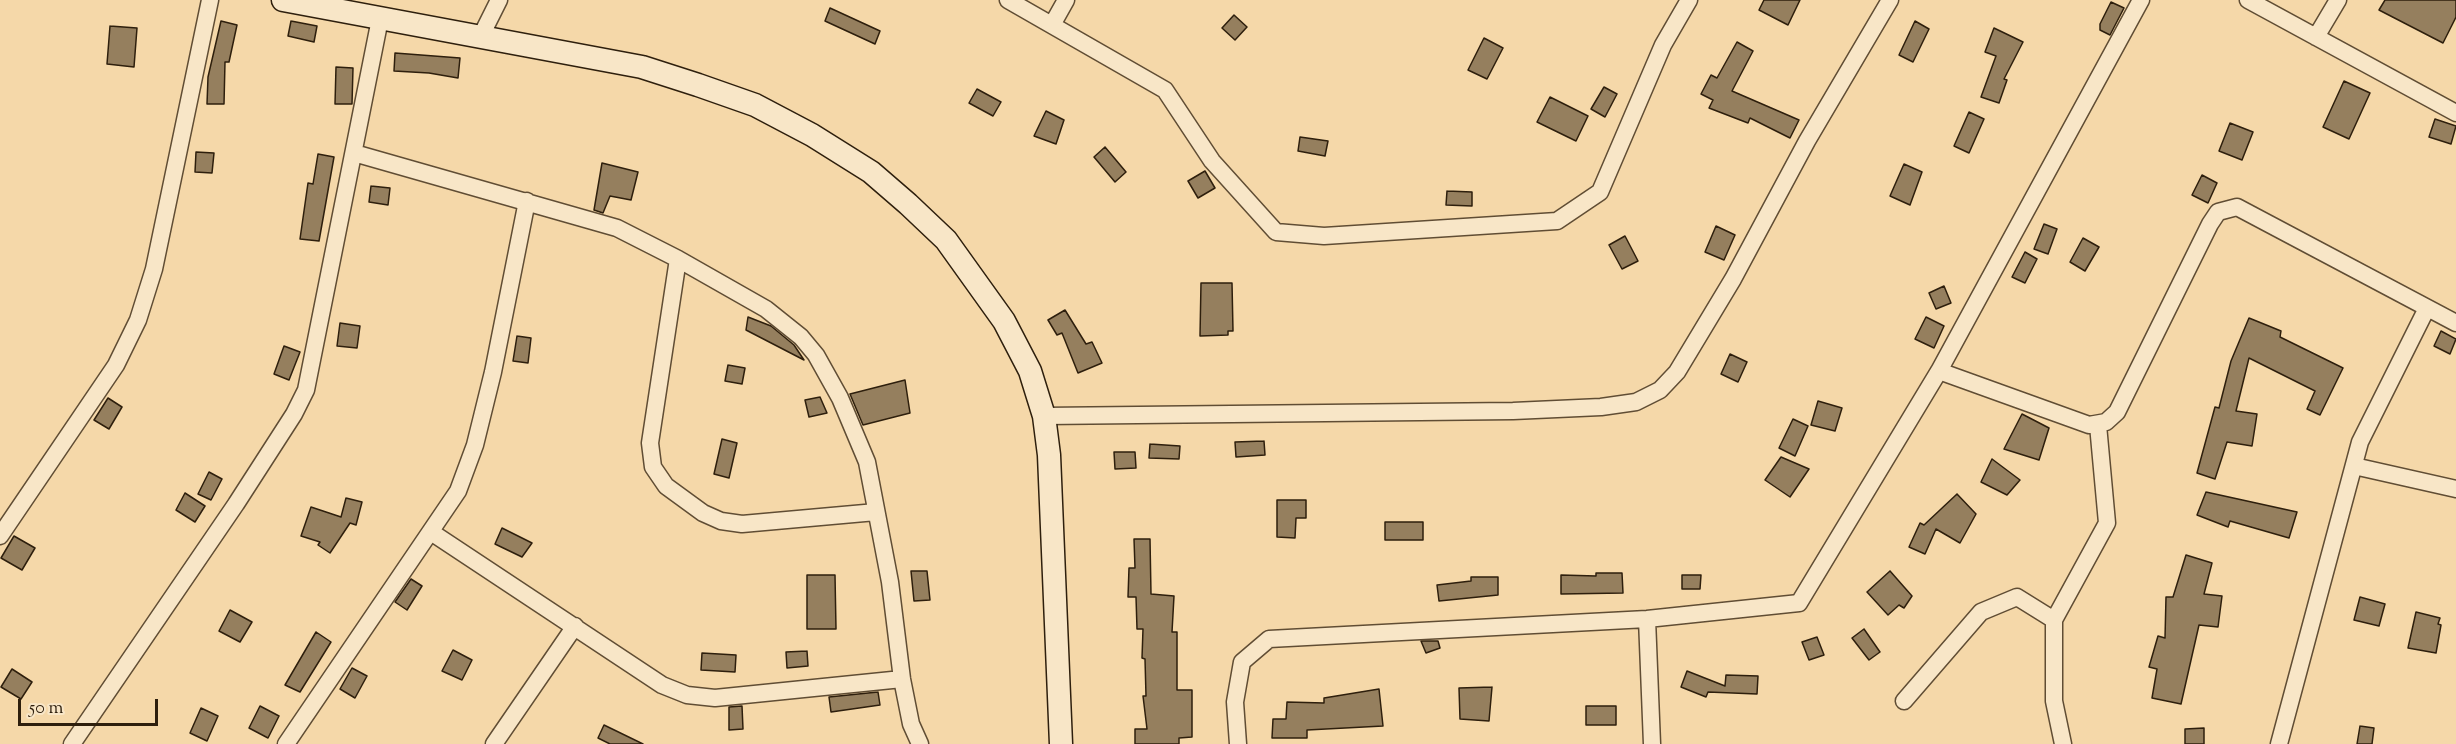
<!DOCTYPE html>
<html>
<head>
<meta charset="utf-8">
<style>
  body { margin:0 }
  #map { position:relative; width:2456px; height:744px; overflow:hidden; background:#f5d8a9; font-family:"Sorts Mill Goudy",serif }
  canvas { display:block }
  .scale { position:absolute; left:18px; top:699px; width:140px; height:27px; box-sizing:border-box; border:3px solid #2e1f0d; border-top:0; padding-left:8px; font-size:18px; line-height:21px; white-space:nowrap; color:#2e1f0d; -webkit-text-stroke:4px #f8e6c7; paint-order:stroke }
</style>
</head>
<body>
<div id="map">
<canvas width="2456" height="744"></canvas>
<div class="scale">50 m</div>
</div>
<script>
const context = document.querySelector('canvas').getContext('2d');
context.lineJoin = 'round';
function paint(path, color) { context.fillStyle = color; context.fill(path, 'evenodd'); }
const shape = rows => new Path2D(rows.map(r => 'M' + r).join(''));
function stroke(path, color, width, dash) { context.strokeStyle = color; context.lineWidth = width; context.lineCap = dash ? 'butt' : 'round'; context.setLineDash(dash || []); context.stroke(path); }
const building = shape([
  [1764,0,1800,0,1788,25,1759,10,1764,0],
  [2385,0,2456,0,2456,17,2443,43,2379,10,2385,0],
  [2111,2,2124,8,2110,35,2100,30,2100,24,2111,2],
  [830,8,880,31,875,44,825,21,830,8],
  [1234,15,1247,27,1235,40,1222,28,1234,15],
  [221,21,237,25,229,62,225,62,224,104,207,104,208,77,221,21],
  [291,21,317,26,314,42,288,36,291,21],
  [1915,21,1929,29,1913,62,1899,55,1915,21],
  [110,26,137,28,134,67,107,64,110,26],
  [1994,28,2023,42,2004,79,2007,80,1999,103,1981,97,1996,56,1985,52,1994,28],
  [1484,38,1503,48,1487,79,1468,70,1484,38],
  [1737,42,1753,51,1732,91,1799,120,1790,138,1750,118,1748,123,1709,108,1713,100,1701,94,1711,75,1717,78,1737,42],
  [395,53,460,58,458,78,429,73,394,71,395,53],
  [336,67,353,68,352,104,335,104,336,67],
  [2344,81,2370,93,2349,139,2323,127,2344,81],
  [1604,87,1617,94,1605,117,1591,109,1604,87],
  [977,89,1001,102,993,116,969,103,977,89],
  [1550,97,1588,116,1576,141,1537,122,1550,97],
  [1046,111,1064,120,1056,144,1034,136,1046,111],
  [1969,112,1984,119,1969,153,1954,146,1969,112],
  [2435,119,2456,126,2451,144,2429,137,2435,119],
  [2230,123,2253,132,2242,160,2219,151,2230,123],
  [1300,137,1328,141,1325,156,1298,151,1300,137],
  [1105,147,1126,172,1115,182,1094,157,1105,147],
  [196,152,214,153,212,173,195,172,196,152],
  [318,154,334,157,319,241,300,239,308,183,313,184,318,154],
  [602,163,638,172,631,200,610,196,603,213,594,210,602,163],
  [1904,164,1922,172,1910,205,1890,196,1904,164],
  [1205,171,1215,188,1198,198,1188,181,1205,171],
  [2202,175,2217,183,2208,203,2192,195,2202,175],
  [371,186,390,188,388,205,369,202,371,186],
  [1447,191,1472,192,1472,206,1446,205,1447,191],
  [2044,224,2057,229,2048,254,2034,249,2044,224],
  [1716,226,1735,235,1724,260,1705,252,1716,226],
  [1625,236,1638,261,1622,269,1609,245,1625,236],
  [2083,238,2099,247,2085,271,2070,262,2083,238],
  [2025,252,2037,259,2025,283,2012,277,2025,252],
  [1201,283,1232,283,1233,331,1228,331,1228,335,1200,336,1201,283],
  [1944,286,1951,303,1936,309,1929,293,1944,286],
  [1065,310,1086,344,1092,342,1102,363,1078,373,1062,333,1057,335,1048,320,1065,310],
  [748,317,771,326,794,345,804,360,746,330,748,317],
  [1926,317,1944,326,1934,348,1915,339,1926,317],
  [2249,318,2281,331,2280,337,2343,368,2320,415,2307,409,2315,391,2249,358,2236,411,2257,414,2252,446,2227,442,2215,479,2197,473,2215,407,2219,408,2231,361,2249,318],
  [340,323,360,326,357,348,337,346,340,323],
  [2441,331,2456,339,2450,354,2434,346,2441,331],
  [517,336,531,338,528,363,513,361,517,336],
  [284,346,300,352,289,380,274,374,284,346],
  [1730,354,1747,362,1738,382,1721,374,1730,354],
  [728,365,745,368,742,384,725,381,728,365],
  [905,380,910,413,863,425,850,394,905,380],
  [820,397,827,413,809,417,805,400,820,397],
  [108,398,122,407,109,429,94,420,108,398],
  [1818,401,1842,408,1835,431,1811,425,1818,401],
  [2022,414,2049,428,2039,460,2004,449,2022,414],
  [1793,419,1808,426,1795,456,1779,448,1793,419],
  [722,439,737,443,729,478,714,474,722,439],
  [1264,441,1265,455,1236,457,1235,442,1264,441],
  [1150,444,1180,446,1179,459,1149,458,1150,444],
  [1114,452,1135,452,1136,468,1115,469,1114,452],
  [1781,457,1809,469,1790,497,1765,480,1781,457],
  [1992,459,2020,480,2007,495,1981,482,1992,459],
  [209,472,222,479,211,500,198,494,209,472],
  [2206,492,2297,512,2289,538,2230,521,2228,527,2197,515,2206,492],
  [185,493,205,506,195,522,176,510,185,493],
  [1957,494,1976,514,1960,543,1936,529,1925,554,1909,547,1920,523,1924,525,1957,494],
  [346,498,362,502,356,525,350,523,330,553,318,545,320,542,301,536,311,507,341,517,346,498],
  [1277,500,1306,500,1306,518,1296,518,1295,538,1277,537,1277,500],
  [1385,522,1423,522,1423,540,1385,540,1385,522],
  [502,528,532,543,522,557,495,544,502,528],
  [14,536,35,548,22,570,1,558,14,536],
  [1134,539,1150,539,1151,594,1174,596,1172,632,1177,632,1177,690,1192,690,1192,737,1179,738,1179,744,1135,744,1135,729,1147,729,1143,696,1146,696,1145,659,1142,658,1143,629,1137,629,1136,597,1128,597,1129,568,1135,568,1134,539],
  [2186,555,2212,563,2204,594,2222,596,2218,627,2199,625,2181,704,2152,698,2157,669,2149,667,2158,636,2165,638,2166,597,2173,597,2186,555],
  [911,571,927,571,930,600,914,601,911,571],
  [1890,571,1912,596,1904,608,1899,605,1888,615,1867,592,1890,571],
  [1596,573,1622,573,1623,593,1561,594,1561,575,1596,576,1596,573],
  [807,575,835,575,836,629,807,629,807,575],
  [1682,575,1701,575,1700,589,1682,589,1682,575],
  [1471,577,1498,577,1498,595,1439,601,1437,585,1471,581,1471,577],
  [411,579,422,586,407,610,395,602,411,579],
  [2360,597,2385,604,2379,626,2354,620,2360,597],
  [230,610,252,622,240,642,219,631,230,610],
  [2416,612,2440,618,2438,624,2441,625,2436,653,2408,648,2416,612],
  [1864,629,1880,652,1869,660,1852,638,1864,629],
  [316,632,331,642,300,692,285,685,316,632],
  [1817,637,1824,655,1809,660,1802,642,1817,637],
  [1421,641,1438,641,1440,648,1426,653,1421,641],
  [453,650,472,660,462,680,442,671,453,650],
  [807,651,808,666,787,668,786,652,807,651],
  [702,653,736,655,735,672,701,670,702,653],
  [352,668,367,676,355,698,340,689,352,668],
  [12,669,32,682,21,699,1,687,12,669],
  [1687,671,1725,686,1726,675,1758,676,1757,694,1708,692,1706,697,1681,687,1687,671],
  [1492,687,1489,721,1460,719,1459,688,1492,687],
  [1379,689,1383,726,1307,730,1307,738,1272,738,1273,719,1286,719,1287,702,1324,703,1324,698,1379,689],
  [878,692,880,705,831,712,829,697,878,692],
  [260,706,279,716,268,738,249,728,260,706],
  [742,706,743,729,729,730,729,707,742,706],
  [1586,706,1616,706,1616,725,1586,725,1586,706],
  [201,708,218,716,207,741,190,733,201,708],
  [604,725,643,744,610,744,598,738,604,725],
  [2360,726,2374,728,2372,744,2357,744,2360,726],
  [2204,728,2204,744,2185,744,2185,729,2204,728]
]);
const street = shape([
  [1008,0,1165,90,1212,161,1276,232,1324,236,1557,221,1600,192,1663,45,1689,0],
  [2248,0,2456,113],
  [1052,25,1066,0],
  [481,36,499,0],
  [2316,37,2338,0],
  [354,153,617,228,678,259,766,309,801,337,816,355,840,398,867,462,890,582,902,679,911,724,920,744],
  [678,259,650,443,653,467,666,486,703,513,721,521,742,524,876,512],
  [1939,371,2089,425,2106,422,2117,412,2210,224,2218,212,2237,207,2456,323],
  [1044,416,1513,411,1601,407,1636,402,1660,390,1677,372,1733,279,1807,141,1890,0],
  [2354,466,2456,489],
  [431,532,662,685,687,695,715,698,902,679],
  [0,536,116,365,138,320,154,269,210,0],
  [1647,619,1652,744],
  [1904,701,1981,612,2017,597,2054,620],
  [72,744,236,504,294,414,306,390,380,19],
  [286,744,458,491,475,445,493,372,527,201],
  [494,744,575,626],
  [1238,744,1235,702,1242,662,1269,639,1647,619,1799,603,1939,371,2141,0],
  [2063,744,2054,701,2054,620,2107,523,2098,425],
  [2279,744,2360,442,2427,308]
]);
const secondary = shape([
  [283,0,642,67,698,85,755,105,812,135,871,172,908,204,946,240,1004,321,1030,371,1044,416,1049,455,1061,744]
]);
paint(building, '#957f5e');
stroke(building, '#2e1f0d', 1.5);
stroke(street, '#604d34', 19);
stroke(secondary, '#2e1f0d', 25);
stroke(street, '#f8e6c7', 16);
stroke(secondary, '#f8e6c7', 22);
</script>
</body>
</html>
